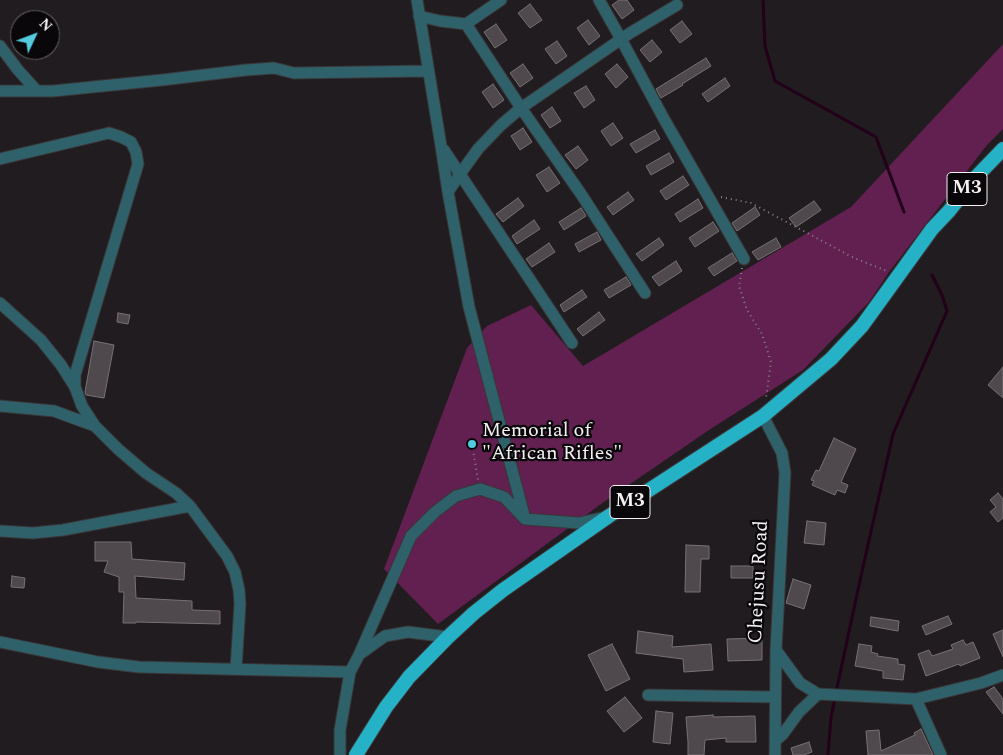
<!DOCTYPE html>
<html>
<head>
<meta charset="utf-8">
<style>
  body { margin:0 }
  #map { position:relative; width:1003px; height:755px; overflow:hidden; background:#211c1f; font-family:Spectral,serif }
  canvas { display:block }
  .north { position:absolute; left:10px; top:10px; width:50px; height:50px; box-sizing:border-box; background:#090709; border:1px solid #676567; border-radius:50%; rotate:47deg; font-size:14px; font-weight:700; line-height:20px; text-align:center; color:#f5f1f3 }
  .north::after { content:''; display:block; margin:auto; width:18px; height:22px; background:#54cade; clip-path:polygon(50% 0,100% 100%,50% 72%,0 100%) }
</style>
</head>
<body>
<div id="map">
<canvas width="1003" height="755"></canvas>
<div class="north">N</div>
</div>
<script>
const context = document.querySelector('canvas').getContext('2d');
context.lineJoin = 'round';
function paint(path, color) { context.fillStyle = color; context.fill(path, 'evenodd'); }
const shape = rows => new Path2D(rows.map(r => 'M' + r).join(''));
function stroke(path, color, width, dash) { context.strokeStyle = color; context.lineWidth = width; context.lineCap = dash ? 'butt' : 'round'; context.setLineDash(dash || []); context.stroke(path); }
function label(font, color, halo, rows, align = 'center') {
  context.font = font + ' Spectral,serif'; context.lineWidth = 4.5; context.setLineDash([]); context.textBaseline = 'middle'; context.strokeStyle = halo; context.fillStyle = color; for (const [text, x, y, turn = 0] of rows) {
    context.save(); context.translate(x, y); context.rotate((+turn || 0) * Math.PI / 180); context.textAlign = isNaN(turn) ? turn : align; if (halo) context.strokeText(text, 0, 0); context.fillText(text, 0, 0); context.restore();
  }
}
const green = shape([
  [1003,44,1003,129,987,145,889,272,869,302,803,370,709,430,601,504,438,624,384,569,467,348,487,326,531,305,583,366,851,207]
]);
const stream = shape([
  [763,0,765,46,775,81,876,137,904,212],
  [836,692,861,576,893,434,947,311,942,295,932,275],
  [828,755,831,717,835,698]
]);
const building = shape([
  [619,0,627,0,634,10,622,19,612,5,619,0],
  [530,4,542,20,530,28,518,13,530,4],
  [588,20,600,36,589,45,577,28,588,20],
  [682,21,692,34,680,43,670,30,682,21],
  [496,24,507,40,495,48,484,32,496,24],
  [652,40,662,52,650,62,640,50,652,40],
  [557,41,567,56,556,64,545,49,557,41],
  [706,58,711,66,682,84,683,85,661,98,656,89,706,58],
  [523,64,533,78,520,87,510,73,523,64],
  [617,64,628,77,616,88,605,74,617,64],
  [725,78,730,86,708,102,702,94,725,78],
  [493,84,504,100,493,108,482,92,493,84],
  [586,86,595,100,584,108,574,93,586,86],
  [552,107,561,121,550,128,541,115,552,107],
  [613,123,623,138,611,146,601,131,613,123],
  [523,128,532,142,520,150,511,136,523,128],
  [655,130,660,139,636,153,630,144,655,130],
  [578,146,588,160,576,169,565,155,578,146],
  [669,153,674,162,651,175,646,166,669,153],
  [549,167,560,183,547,192,536,175,549,167],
  [683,176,689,185,666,200,660,191,683,176],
  [628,192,634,200,613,215,607,207,628,192],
  [518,198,524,206,503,222,496,214,518,198],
  [698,199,703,208,680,222,675,214,698,199],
  [814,201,821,210,796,227,789,218,814,201],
  [755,207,760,215,737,231,732,223,755,207],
  [581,208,586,216,564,230,559,222,581,208],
  [534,220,540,229,517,244,512,236,534,220],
  [713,222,719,231,695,247,689,238,713,222],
  [597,232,601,240,579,252,575,244,597,232],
  [659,238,664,245,642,261,636,254,659,238],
  [776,238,781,247,758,260,752,252,776,238],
  [549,243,555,252,532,267,526,259,549,243],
  [732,253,737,261,714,276,708,268,732,253],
  [676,261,682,271,659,286,652,277,676,261],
  [626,277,631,285,609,298,604,290,626,277],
  [582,290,587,297,564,312,560,305,582,290],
  [599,312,605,320,583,336,577,329,599,312],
  [118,313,130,315,128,324,117,322,118,313],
  [94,341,114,345,104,398,86,395,85,392,94,341],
  [1003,367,1003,398,988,385,1003,367],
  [834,438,856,449,841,482,848,485,845,493,837,490,835,495,812,485,814,481,811,480,816,470,819,471,834,438],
  [998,493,1003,499,1003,518,998,522,990,512,996,507,990,500,998,493],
  [807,521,826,523,824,545,804,543,807,521],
  [95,542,131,542,132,559,185,563,184,580,135,576,136,598,192,601,192,610,220,611,220,624,136,622,136,623,123,623,124,592,119,592,119,577,104,572,108,561,95,561,95,542],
  [686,545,709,546,709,559,701,559,700,592,685,592,686,545],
  [731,566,753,566,753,578,731,578,731,566],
  [12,576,25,578,24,588,11,587,12,576],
  [793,579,811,585,804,609,786,603,793,579],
  [948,616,952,624,926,635,922,626,948,616],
  [871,617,899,621,898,631,870,626,871,617],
  [1003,630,1003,657,993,634,1003,630],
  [638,631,673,636,672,647,711,644,713,670,684,672,683,659,636,653,638,631],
  [762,638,762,660,728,661,727,639,762,638],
  [963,640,966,645,973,642,980,658,960,666,959,664,926,676,918,654,929,650,932,656,953,649,951,645,963,640],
  [612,644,630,679,606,691,588,655,612,644],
  [859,644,872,646,871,652,878,654,877,656,898,659,898,664,905,665,903,680,883,678,883,671,855,666,859,644],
  [994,687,1003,699,1003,714,986,692,994,687],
  [625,697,642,718,624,732,607,711,625,697],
  [656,711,673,713,670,744,653,742,656,711],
  [713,715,713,717,755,716,756,742,726,742,726,738,705,740,704,755,688,755,688,742,686,717,713,715],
  [921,729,933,755,868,755,866,731,879,730,881,751,915,735,914,733,921,729],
  [809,742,812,752,804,755,793,755,791,748,809,742]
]);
const path = shape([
  [721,197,751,203,854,258,887,271],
  [742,268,739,286,747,310,762,334,771,362,766,398],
  [472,444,478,480]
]);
const minor = shape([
  [417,0,441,146,448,192,469,307,525,519],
  [599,0,621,39,664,119,744,259],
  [419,16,440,21,466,24,501,0],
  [466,24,521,108,581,194,645,293],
  [0,46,18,70,37,91],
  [0,91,53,91,162,80,246,70,274,68,294,73,428,71],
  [444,150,572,343],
  [0,159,109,133,121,137,131,142,136,152,138,164,75,375,75,387,82,406,95,426,118,449,146,473,176,493,190,506,227,556,235,572,239,590,240,604,236,669],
  [448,192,460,174,478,149,501,125,521,108,630,33,677,5],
  [0,303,41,340,61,365,75,387],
  [0,406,54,411,95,426],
  [763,416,782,453,785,473,776,650,775,755],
  [0,531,33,533,63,530,190,506],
  [0,642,98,662,139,667,350,672],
  [776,650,800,683,818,694,916,699,941,755],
  [360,654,385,636,408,632,448,637],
  [648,695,775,697],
  [916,699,981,683,1003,675],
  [775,741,783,734,799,712,818,694],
  [340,755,340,730,350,672,359,655,411,536,435,512,456,496,480,489,504,497,525,519,579,523,605,517]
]);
const trunk = shape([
  [356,755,386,707,409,677,448,637,474,613,503,590,609,516,763,416,831,359,862,326,932,229,949,211,977,176,1003,149]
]);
const markers = [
  [472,444,5,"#54cade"]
];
const shields = [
  [967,189,40],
  [630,502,40]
];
const shieldNames = [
  ["M3",967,189],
  ["M3",630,502]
];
const poiNames = [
  ["Memorial of",482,432],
  ["\"African Rifles\"",482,455]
];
const streetNames = [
  ["Chejusu Road",760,582,-87]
];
paint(green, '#61204f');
stroke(stream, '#220019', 3);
paint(building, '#4f494d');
stroke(building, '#777175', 1);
stroke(minor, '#3a3638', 13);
stroke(trunk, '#3a3638', 16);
stroke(path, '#8a8588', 2, [1, 4]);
stroke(minor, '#2f616a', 11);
stroke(trunk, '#26b2c6', 14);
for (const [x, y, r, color] of markers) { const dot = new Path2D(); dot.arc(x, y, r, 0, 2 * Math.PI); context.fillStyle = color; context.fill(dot); stroke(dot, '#090709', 2); }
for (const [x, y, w] of shields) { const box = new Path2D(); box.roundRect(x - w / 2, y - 16.5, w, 33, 4); context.fillStyle = '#090709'; context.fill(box); stroke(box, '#f5f1f3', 1); }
label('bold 19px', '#f5f1f3', null, shieldNames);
label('20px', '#f5f1f3', '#090709', poiNames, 'left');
label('20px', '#f5f1f3', '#090709', streetNames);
</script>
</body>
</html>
